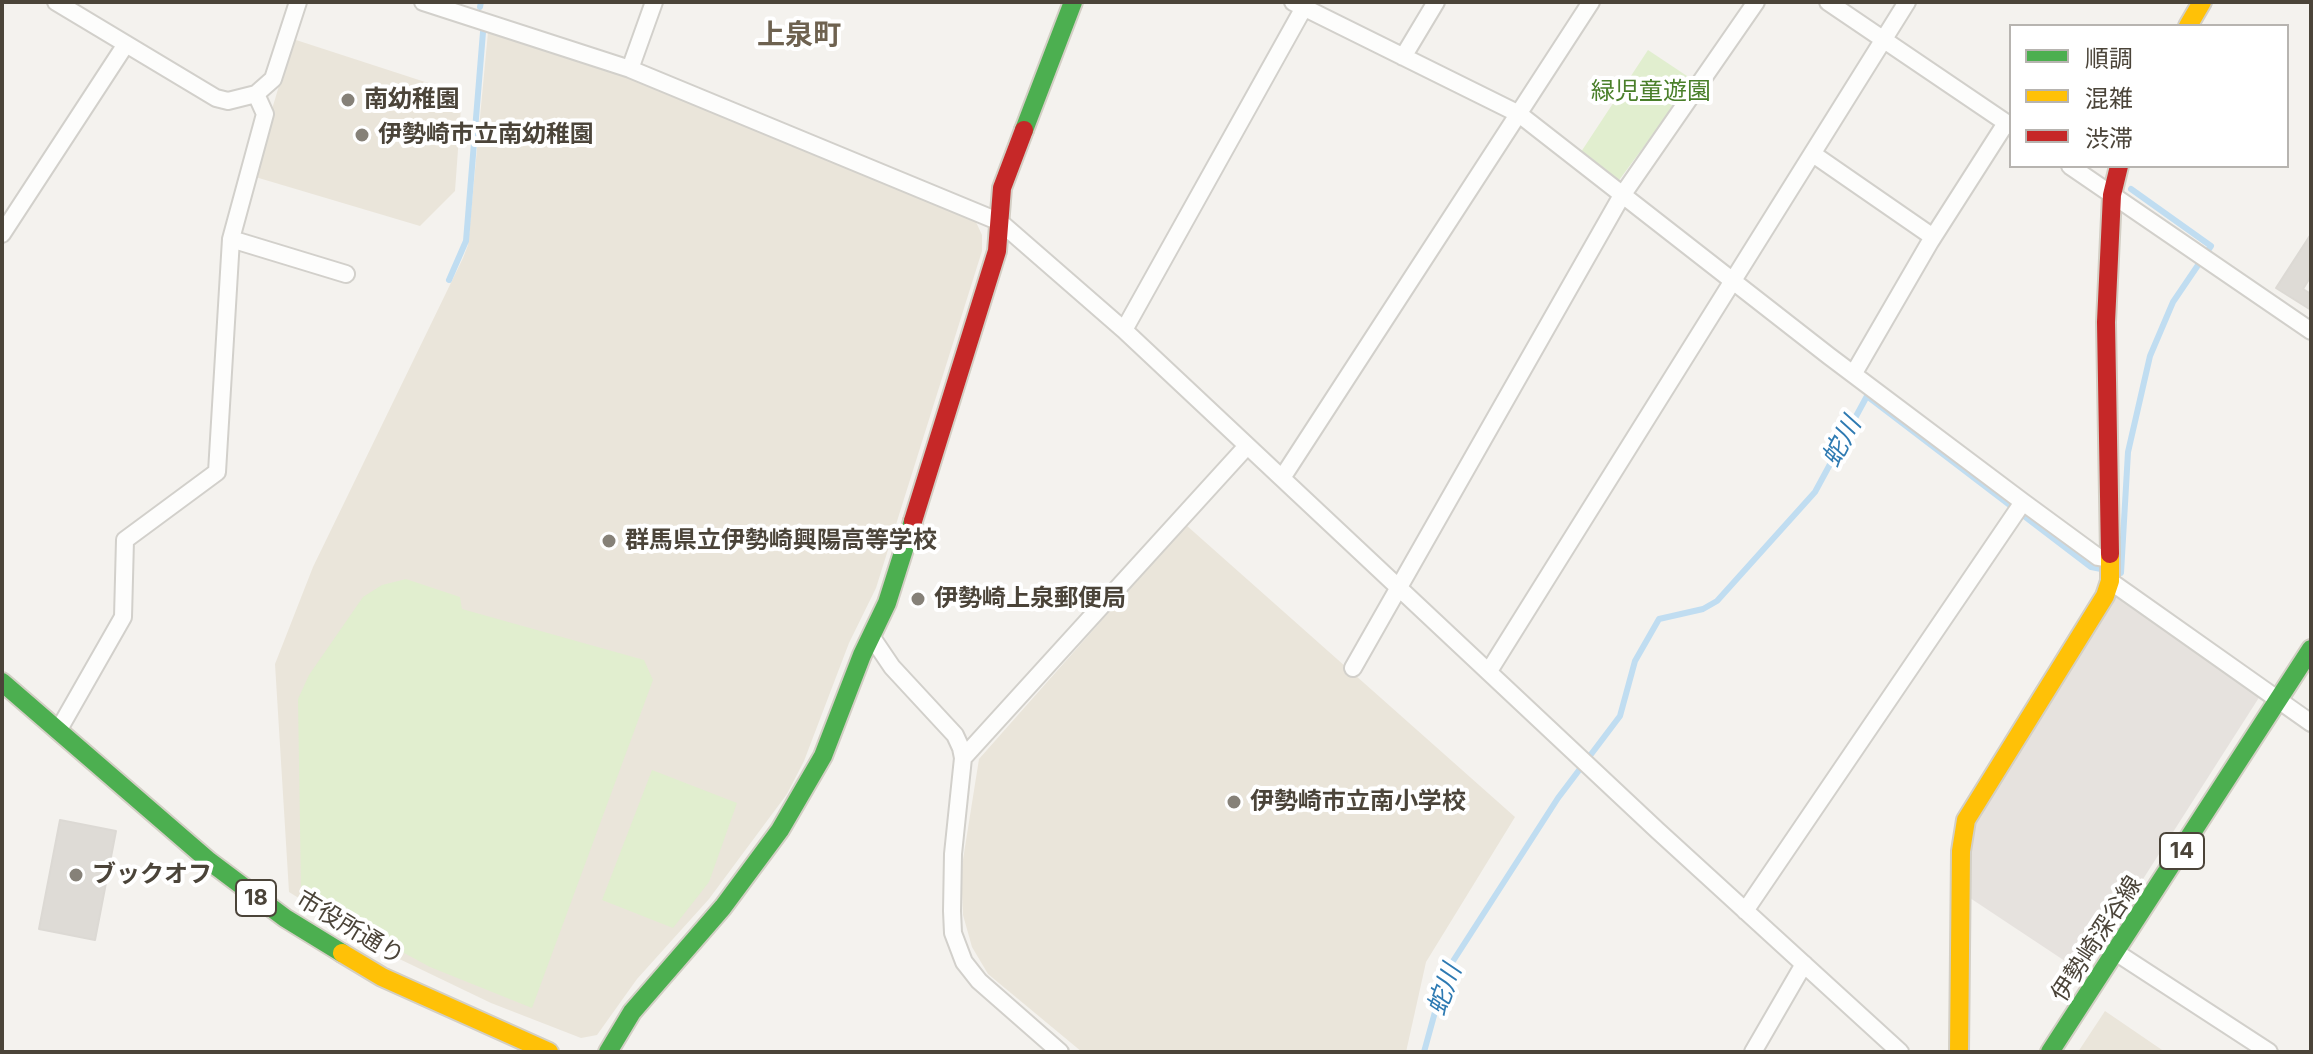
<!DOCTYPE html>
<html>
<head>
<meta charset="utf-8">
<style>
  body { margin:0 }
  #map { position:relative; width:2313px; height:1054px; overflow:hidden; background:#f4f2ee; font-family:Inter,"Noto Sans JP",sans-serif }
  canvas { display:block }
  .frame { position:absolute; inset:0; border:4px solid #4b4439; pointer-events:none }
  .legend { position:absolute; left:2009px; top:24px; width:280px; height:144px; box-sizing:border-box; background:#fff; border:2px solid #b7b4b0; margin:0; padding:10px 14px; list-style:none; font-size:24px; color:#4b4439 }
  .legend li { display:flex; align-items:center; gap:16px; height:40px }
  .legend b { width:40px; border:2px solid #b7b4b0 }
</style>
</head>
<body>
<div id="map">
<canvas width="2313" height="1054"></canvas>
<div class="frame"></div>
<ul class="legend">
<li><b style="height:10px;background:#4caf50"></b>順調</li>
<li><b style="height:10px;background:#ffc107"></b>混雑</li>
<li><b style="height:10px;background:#c62828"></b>渋滞</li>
</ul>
</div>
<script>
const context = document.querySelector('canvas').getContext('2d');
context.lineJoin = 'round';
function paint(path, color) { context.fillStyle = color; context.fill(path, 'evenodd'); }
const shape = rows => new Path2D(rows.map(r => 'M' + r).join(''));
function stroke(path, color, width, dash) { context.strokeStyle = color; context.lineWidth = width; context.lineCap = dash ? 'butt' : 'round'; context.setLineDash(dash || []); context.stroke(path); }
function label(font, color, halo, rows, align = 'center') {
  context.font = font + ' Inter,"Noto Sans JP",sans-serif'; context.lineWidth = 8; context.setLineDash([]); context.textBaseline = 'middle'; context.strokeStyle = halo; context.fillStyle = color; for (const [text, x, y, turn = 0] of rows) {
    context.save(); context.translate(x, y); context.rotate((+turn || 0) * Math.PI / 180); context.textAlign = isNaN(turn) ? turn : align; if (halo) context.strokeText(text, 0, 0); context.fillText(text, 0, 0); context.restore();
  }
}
const industrial = shape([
  [2116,590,2260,696,2083,973,1970,898,1971,841,1978,816]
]);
const education = shape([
  [488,32,624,75,964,212,976,222,982,235,982,251,876,588,849,643,804,761,787,794,709,899,637,979,597,1035,581,1038,491,1003,389,954,289,892,275,664,313,567,463,258,468,245],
  [293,39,462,94,455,191,420,226,252,176],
  [1186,525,1515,817,1426,962,1406,1052,1082,1052,988,974,972,947,963,915,961,872,979,759],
  [2105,1011,2165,1052,2078,1052]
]);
const green = shape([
  [1648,50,1693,80,1617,183,1579,155],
  [406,579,460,597,462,609,644,660,653,680,532,1008,430,967,358,928,301,890,298,699,309,675,363,597,382,585],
  [652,770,737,803,709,882,673,928,602,900]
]);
const stream = shape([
  [480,7,481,2],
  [449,280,466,241,483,32],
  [1424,1052,1446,972,1558,798,1620,716,1635,661,1659,619,1703,609,1717,601,1815,492,1867,396,2091,567,2121,573,2128,452,2150,356,2173,302,2211,246,2131,189]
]);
const building = shape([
  [2311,234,2311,276,2303,289,2311,294,2311,310,2276,288,2311,234],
  [60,820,116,831,95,940,39,929,60,820]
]);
const street = shape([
  [56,2,216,98,228,101,256,94,273,79,298,2],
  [423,2,630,69,1000,222,1124,330,1657,830,1900,1052],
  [1293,2,1519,114,1829,356,2023,502,2098,557,2109,559],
  [1828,2,2011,126],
  [1403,57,1436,2],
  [630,69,654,2],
  [1813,154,1933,237],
  [2070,166,2311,331],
  [2,234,126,44],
  [231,239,346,274],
  [1124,330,1307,2],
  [1854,373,1930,242,2006,123],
  [1282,478,1591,2],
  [2110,581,2311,723],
  [871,636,892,667,955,735,961,748,963,758,953,854,952,911,953,933,964,962,979,981,1060,1052],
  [1353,668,1621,197,1756,2],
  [1489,671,1907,2],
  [58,731,123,617,125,540,217,472,231,239,265,114,256,94],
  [963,758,1247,446],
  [1745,911,2023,502],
  [2117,953,2269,1052],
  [1753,1052,1804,964]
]);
const fast = shape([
  [1024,130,1073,2],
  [2,682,209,861,285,918,342,953],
  [608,1052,632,1012,723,907,780,830,823,756,862,655,887,603,913,521],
  [2050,1052,2311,649]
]);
const slow = shape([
  [2188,26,2202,2],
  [342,953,382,977,549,1052],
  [1959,1052,1961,851,1966,820,2105,596,2110,581,2110,554]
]);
const jam = shape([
  [913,521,997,251,1002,188,1024,130],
  [2110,554,2106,322,2112,195,2119,166]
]);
const markers = [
  [348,100,8,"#868178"],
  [362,135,8,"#868178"],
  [609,541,8,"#868178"],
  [918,599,8,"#868178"],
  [1234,802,8,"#868178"],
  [76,875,8,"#868178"]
];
const shields = [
  [2182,851,44],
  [256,898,40]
];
const shieldNames = [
  ["14",2182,851],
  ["18",256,898]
];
const parkNames = [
  ["緑児童遊園",1651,92]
];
const poiNames = [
  ["南幼稚園",364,100],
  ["伊勢崎市立南幼稚園",378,135],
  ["群馬県立伊勢崎興陽高等学校",625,541],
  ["伊勢崎上泉郵便局",934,599],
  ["伊勢崎市立南小学校",1250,802],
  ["ブックオフ",92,875]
];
const streetNames = [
  ["市役所通り",350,928,31],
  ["伊勢崎深谷線",2097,939,-57]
];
const waterNames = [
  ["蛇川",1842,442,-62],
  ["蛇川",1445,990,-70]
];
const quarterNames = [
  ["上泉町",799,36]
];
paint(industrial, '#e6e2de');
paint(education, '#eae5da');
paint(green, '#e1eecf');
stroke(stream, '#c0ddf1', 6);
paint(building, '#dedbd6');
stroke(building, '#dcd9d4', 2);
stroke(street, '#d2d0cb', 20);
stroke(fast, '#d3cfc5', 22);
stroke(slow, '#d3cfc5', 22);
stroke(jam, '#d3cfc5', 22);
stroke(street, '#fdfdfc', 16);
stroke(fast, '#4caf50', 18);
stroke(slow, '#ffc107', 18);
stroke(jam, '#c62828', 18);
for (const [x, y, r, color] of markers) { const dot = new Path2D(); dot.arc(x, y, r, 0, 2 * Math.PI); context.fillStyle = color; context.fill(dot); stroke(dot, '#fff', 3); }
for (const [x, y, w] of shields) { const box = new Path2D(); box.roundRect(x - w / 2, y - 18, w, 36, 6); context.fillStyle = '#fff'; context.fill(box); stroke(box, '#4b4439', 2); }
label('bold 22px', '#4b4439', null, shieldNames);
label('24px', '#4a7f2a', '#fff', parkNames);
label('bold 24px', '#4b4439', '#fff', poiNames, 'left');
label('24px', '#4b4439', '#fff', streetNames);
label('italic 26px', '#2e7ab2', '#fff', waterNames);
label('bold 28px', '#6e6250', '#fff', quarterNames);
</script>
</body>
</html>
